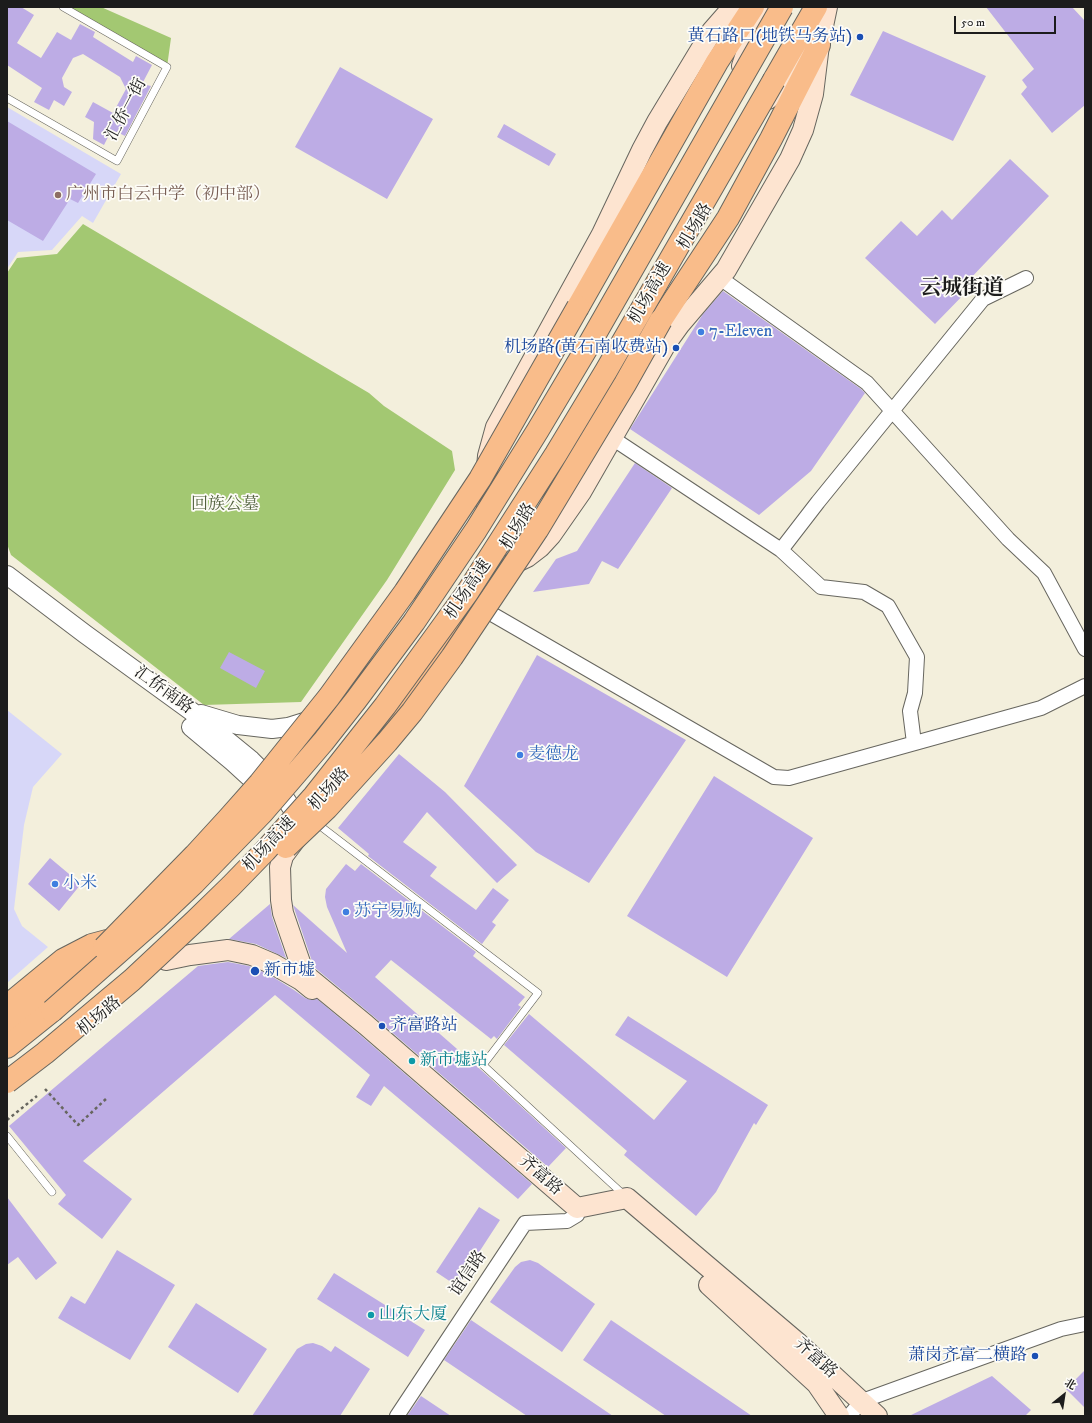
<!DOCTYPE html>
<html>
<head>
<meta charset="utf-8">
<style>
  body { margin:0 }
  #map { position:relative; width:1092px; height:1423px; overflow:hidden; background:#f3efdc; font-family:"IM FELL DW Pica","Noto Serif SC",serif }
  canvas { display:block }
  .frame { position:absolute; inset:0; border:8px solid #1c1c1c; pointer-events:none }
  .north { position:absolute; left:1044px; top:1375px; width:40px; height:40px; -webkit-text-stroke:3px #fdfcf7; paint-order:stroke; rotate:30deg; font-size:11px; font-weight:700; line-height:16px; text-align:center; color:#1c1c1c }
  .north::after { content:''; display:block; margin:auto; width:14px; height:18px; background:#1c1c1c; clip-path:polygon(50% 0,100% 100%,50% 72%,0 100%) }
  .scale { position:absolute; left:954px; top:16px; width:102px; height:18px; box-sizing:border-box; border:2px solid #1c1c1c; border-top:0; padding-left:5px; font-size:12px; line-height:14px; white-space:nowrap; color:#1c1c1c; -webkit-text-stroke:3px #fdfcf7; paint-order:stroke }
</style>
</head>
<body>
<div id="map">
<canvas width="1092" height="1423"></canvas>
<div class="frame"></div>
<div class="north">北</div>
<div class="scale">50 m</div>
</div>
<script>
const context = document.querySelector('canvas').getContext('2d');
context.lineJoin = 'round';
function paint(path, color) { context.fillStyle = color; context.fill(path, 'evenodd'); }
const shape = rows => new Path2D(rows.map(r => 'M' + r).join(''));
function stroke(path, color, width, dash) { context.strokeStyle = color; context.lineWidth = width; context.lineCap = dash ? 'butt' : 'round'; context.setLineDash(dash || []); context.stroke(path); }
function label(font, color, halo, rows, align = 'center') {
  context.font = font + ' "IM FELL DW Pica","Noto Serif SC",serif'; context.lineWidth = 3.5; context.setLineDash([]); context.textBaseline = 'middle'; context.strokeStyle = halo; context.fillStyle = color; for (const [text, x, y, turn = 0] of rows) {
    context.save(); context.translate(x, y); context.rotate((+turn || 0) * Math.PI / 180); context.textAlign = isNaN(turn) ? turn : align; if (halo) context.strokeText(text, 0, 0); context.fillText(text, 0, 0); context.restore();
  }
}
const built = shape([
  [7,107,121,174,93,223,82,216,52,250,18,252,7,269],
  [7,710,62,754,33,787,24,825,14,909,22,926,48,947,7,983]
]);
const green = shape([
  [63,7,101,7,171,38,167,67],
  [83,224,369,393,384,406,452,451,455,470,387,580,301,702,204,705,11,555,7,544,7,273,17,258,57,254]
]);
const building = shape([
  [7,7,21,7,34,15,17,43,41,58,57,32,71,40,80,24,95,32,93,37,133,62,136,56,152,65,142,84,151,86,125,136,117,132,109,135,104,145,93,139,94,122,85,117,93,102,113,113,126,89,120,77,83,54,73,58,62,78,64,87,72,92,64,106,54,100,49,110,34,102,42,88,7,65],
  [986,7,1072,7,1085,21,1085,105,1052,133,1021,94,1027,87,1022,80,1034,69],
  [883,31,986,76,953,141,850,95],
  [340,67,433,119,387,199,295,147],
  [7,121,96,174,78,203,70,199,43,241,7,220],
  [504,124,556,154,549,166,497,137],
  [1010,159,1049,196,968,281,972,286,935,324,865,258,901,221,917,236,942,210,952,220],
  [723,291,861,389,865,393,811,471,759,515,630,429,703,314],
  [635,463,672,488,618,569,602,561,589,584,533,592,556,559,577,551],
  [229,652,265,671,256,688,220,668],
  [537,655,686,740,589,883,536,852,464,786],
  [399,754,445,792,517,865,497,883,427,812,403,842,437,867,430,876,476,910,493,888,509,900,492,922,496,925,482,944,368,856,369,854,338,828],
  [714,776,813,838,727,977,627,916],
  [50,858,81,884,59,911,28,884],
  [346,864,355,871,361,864,476,952,473,956,525,997,518,1005,521,1007,497,1039,494,1036,491,1039,391,960,375,977,489,1077,566,1148,548,1167,373,1016,314,967,293,905,347,953,327,907,325,897,326,889],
  [270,904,272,917,286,958,256,944,229,939],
  [228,962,249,966,268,974,294,990,305,998,311,1000,317,999,359,1034,532,1184,518,1199,384,1086,371,1106,356,1097,370,1075,275,995,83,1161,132,1199,102,1239,58,1204,66,1195,9,1126,198,966],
  [529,1014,654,1120,687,1081,615,1035,628,1016,768,1105,756,1125,754,1123,716,1192,696,1216,624,1155,627,1151,504,1045],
  [7,1197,57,1263,36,1280,18,1257,7,1265],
  [479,1207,500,1220,457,1286,436,1272],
  [117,1250,175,1285,130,1360,58,1318,71,1296,85,1304],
  [530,1260,538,1263,595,1304,562,1352,490,1302,515,1267,521,1262],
  [334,1273,425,1330,408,1357,317,1299],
  [196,1303,267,1349,238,1393,168,1347],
  [471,1320,613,1416,527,1416,444,1360],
  [611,1320,752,1416,666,1416,583,1360],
  [313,1343,322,1346,331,1352,335,1346,370,1369,340,1416,252,1416,297,1349,306,1344],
  [1085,1370,1085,1408,1066,1389],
  [992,1376,1031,1410,1025,1416,909,1416],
  [421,1396,451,1416,407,1416]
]);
const path = shape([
  [45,1089,78,1125,107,1098],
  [7,1120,37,1096]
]);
const service = shape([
  [7,98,117,161,167,67,63,7],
  [315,822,538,993,483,1065,625,1196],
  [7,1136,52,1192]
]);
const minor = shape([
  [720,278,867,383,1008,539,1044,573,1085,649],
  [612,438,781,550,821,587,864,592,888,606,917,657,915,693,910,711,914,743],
  [781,550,818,502,983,299,1026,278],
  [478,606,774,777,789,778,1041,708,1085,686],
  [397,1416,525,1223,567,1221,577,1215,577,1208],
  [849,1416,862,1401,1061,1329,1085,1324]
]);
const tertiary = shape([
  [7,575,85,634,191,711,251,760,276,785,295,813,299,825],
  [201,714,238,725,272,729,288,727,339,711],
  [191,727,233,762,268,794]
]);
const secondary = shape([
  [742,66,762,7],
  [768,99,809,56],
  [486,503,486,480,488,456,496,427,602,234,642,150,657,122,712,31,733,7],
  [493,571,508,566,527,557,540,547,551,535,581,492,667,342,680,324,726,270,790,159,803,130,813,94,819,45,827,7],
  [298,836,283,856,280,867,281,900,283,913,304,974,366,1025,577,1208,627,1198,799,1344,877,1416],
  [166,960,190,955,228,950,252,955,273,964,301,980,312,989],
  [709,1285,817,1384,839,1416]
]);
const trunk = shape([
  [348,770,379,732,424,674,474,600],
  [7,1006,63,960,92,945,107,941],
  [7,1031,119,937]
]);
const motorway = shape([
  [774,80,816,7],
  [578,307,717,62,753,7],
  [661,320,728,218,771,139,819,45],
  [7,1047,52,1011]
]);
const motorwayBridge = shape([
  [286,847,327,808,387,742,412,712,452,657,537,530,625,384,661,320],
  [104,948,195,855,228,819,260,783,329,697,405,592,480,479,578,307],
  [52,1011,156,919,194,883,262,813,323,742,356,700,414,622,476,530,538,430,591,341,782,7],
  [7,1082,45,1053,132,980,195,921,231,886,265,851,314,796,385,706,467,593,556,454,606,371,774,80]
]);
const markers = [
  [860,37,4,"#1a4fb4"],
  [58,195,4,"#8d6e63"],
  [701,332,4,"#3f7fe0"],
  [676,348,4,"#1a4fb4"],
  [520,755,4,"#3f7fe0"],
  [55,884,4,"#3f7fe0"],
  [346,912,4,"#3f7fe0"],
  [255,971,5,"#1a4fb4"],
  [382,1026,4,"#1a4fb4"],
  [412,1061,4,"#0f9aa8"],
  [371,1315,4,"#0f9aa8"],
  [1035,1356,4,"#1a4fb4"]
];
const transitNames = [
  ["黄石路口(地铁马务站)",852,37],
  ["机场路(黄石南收费站)",668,348],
  ["新市墟",264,971,"left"],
  ["齐富路站",390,1026,"left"],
  ["萧岗齐富二横路",1027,1356]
];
const streetNames = [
  ["汇侨一街",127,110,-62],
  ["机场路",696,227,-60],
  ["机场高速",651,294,-60],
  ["机场路",519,527,-59],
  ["机场高速",469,590,-56],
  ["汇侨南路",163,691,36],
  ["机场路",330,790,-48],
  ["机场高速",270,845,-47],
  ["机场路",100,1017,-40],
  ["齐富路",540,1176,41],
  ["谊信路",469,1274,-56],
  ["齐富路",815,1359,42]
];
const educationNames = [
  ["广州市白云中学（初中部）",66,195]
];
const shopNames = [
  ["7-Eleven",709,332],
  ["麦德龙",528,755],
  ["小米",63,884],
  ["苏宁易购",354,912]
];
const parkNames = [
  ["回族公墓",225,505]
];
const cultureNames = [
  ["新市墟站",420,1061],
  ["山东大厦",379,1315]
];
const districtNames = [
  ["云城街道",962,290]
];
paint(built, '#d7d7f8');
paint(green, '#a3c872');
paint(building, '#bdace5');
stroke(service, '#67665f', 8);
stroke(minor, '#67665f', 16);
stroke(tertiary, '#67665f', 20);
stroke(secondary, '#67665f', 22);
stroke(trunk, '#67665f', 24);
stroke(motorway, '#67665f', 24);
stroke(path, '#67665f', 2.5, [3, 3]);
stroke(service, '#fff', 7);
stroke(minor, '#fff', 14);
stroke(tertiary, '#fff', 18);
stroke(secondary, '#fde4d0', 20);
stroke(trunk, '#f9bc8a', 22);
stroke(motorway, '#f9bc8a', 22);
stroke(motorwayBridge, '#67665f', 24, []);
stroke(motorwayBridge, '#f9bc8a', 22);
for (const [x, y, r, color] of markers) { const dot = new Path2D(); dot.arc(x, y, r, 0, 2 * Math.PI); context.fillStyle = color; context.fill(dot); stroke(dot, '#fdfcf7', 1.5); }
label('17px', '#164399', '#fdfcf7', transitNames, 'right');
label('17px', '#1c1c1c', '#fdfcf7', streetNames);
label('17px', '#785e54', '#fdfcf7', educationNames, 'left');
label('17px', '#366cbe', '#fdfcf7', shopNames, 'left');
label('17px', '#52613e', '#fdfcf7', parkNames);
label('17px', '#0d838f', '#fdfcf7', cultureNames, 'left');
label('bold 21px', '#1c1c1c', '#fdfcf7', districtNames);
</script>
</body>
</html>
